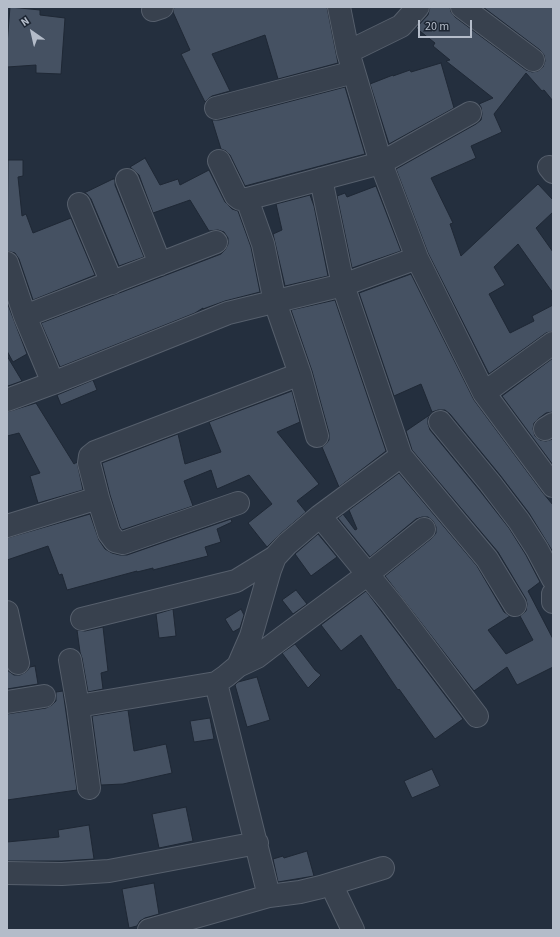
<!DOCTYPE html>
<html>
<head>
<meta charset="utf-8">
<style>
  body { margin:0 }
  #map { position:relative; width:560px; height:937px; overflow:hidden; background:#242f3e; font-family:"Source Sans 3",sans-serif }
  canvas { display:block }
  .frame { position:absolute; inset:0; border:8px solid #b4bcc9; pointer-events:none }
  .north { position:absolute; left:12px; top:12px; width:40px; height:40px; -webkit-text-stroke:3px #1d2633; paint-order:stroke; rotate:326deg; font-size:11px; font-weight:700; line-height:16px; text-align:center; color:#b4bcc9 }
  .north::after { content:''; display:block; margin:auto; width:14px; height:18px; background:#b4bcc9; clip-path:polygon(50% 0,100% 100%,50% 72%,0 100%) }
  .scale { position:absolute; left:418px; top:20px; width:54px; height:18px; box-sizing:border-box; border:2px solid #b4bcc9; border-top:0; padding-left:5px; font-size:12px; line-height:14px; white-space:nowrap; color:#b4bcc9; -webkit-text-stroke:3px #1d2633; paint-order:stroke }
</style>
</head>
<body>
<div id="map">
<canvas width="560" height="937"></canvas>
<div class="frame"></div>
<div class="north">N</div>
<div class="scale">20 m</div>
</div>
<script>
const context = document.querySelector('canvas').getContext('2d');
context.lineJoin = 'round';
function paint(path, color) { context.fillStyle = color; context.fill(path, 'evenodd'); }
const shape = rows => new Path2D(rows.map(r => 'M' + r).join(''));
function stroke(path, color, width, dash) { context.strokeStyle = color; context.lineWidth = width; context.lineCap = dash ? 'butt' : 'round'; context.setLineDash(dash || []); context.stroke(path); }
const building = shape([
  [10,7,40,10,40,15,65,18,61,74,36,73,36,65,7,67,7,45,10,7],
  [174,7,327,7,338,63,278,79,265,35,212,54,230,91,212,96,208,99,205,102,181,54,190,50,173,12,174,7],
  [430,7,450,7,451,12,455,17,526,70,532,72,538,71,543,67,545,61,544,55,540,50,483,7,553,7,553,101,544,90,542,91,526,73,494,114,502,132,471,146,476,158,431,178,453,223,450,224,461,256,538,184,553,200,553,212,536,228,553,252,553,293,518,244,494,267,505,285,489,294,510,333,534,321,532,316,553,305,553,331,546,333,489,374,428,253,396,169,476,124,481,120,482,114,481,107,479,104,493,98,446,61,450,60,433,46,435,43,416,28,428,15,430,7],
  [441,63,454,108,389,144,370,84,393,75,393,76,410,70,411,72,441,63],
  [345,87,365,154,245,186,230,155,226,151,221,149,212,120,219,120,345,87],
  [145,158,160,185,178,179,180,185,209,170,225,202,232,209,238,211,251,247,260,292,225,301,203,309,203,308,195,313,60,367,41,323,221,254,225,250,228,244,228,238,224,232,218,230,209,231,190,200,153,213,139,175,130,167,145,158],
  [8,160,23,160,23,176,18,177,22,216,26,214,33,233,71,218,95,275,33,300,19,259,15,253,7,251,8,160],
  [113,179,115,179,115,185,144,257,119,266,91,199,87,194,84,193,113,179],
  [376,186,401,251,352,268,337,196,345,193,347,197,376,186],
  [310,195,314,206,328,276,285,286,273,234,282,230,276,204,310,195],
  [411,274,474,400,543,493,553,505,553,552,529,513,500,475,450,414,445,410,438,410,432,412,421,384,394,396,359,293,411,274],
  [335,300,386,451,339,487,322,447,326,444,329,440,329,433,312,371,291,310,335,300],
  [7,302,27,354,13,362,7,351,7,302],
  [7,356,22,381,8,386,7,384,7,356],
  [553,358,553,412,546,413,538,419,534,423,533,429,535,436,540,440,546,441,553,439,553,465,502,396,553,358],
  [93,380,97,390,61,405,57,395,93,380],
  [292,391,300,422,277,432,319,484,297,501,306,512,279,535,267,547,248,523,272,504,249,475,217,489,211,470,184,481,193,506,122,530,120,527,110,495,102,463,178,434,185,464,221,452,209,422,292,391],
  [36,403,74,464,77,462,83,490,38,503,30,476,40,473,19,433,7,436,7,412,36,403],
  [431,414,428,418,428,424,430,430,480,491,509,528,526,555,540,582,528,591,553,639,553,667,517,685,507,667,474,691,385,576,432,538,436,533,436,527,433,521,428,517,422,517,416,519,370,557,338,518,343,514,355,530,357,529,349,510,399,473,477,566,504,612,510,616,488,630,506,654,533,640,520,616,526,611,527,604,526,599,498,552,412,450,406,431,431,414],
  [90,514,99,540,105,549,112,553,120,555,127,555,231,519,232,522,217,529,221,542,205,547,208,556,153,570,153,568,137,572,137,571,67,590,62,574,59,575,48,546,7,560,7,538,90,514],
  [318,534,337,557,311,576,295,554,318,534],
  [296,590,307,604,293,614,282,600,296,590],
  [366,591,463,719,435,739,399,689,398,690,361,635,341,651,321,625,366,591],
  [173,609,176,636,159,638,156,614,173,609],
  [241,609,244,615,240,628,233,632,225,619,241,609],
  [103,627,108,671,101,673,103,689,88,692,82,658,80,652,77,630,85,631,103,627],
  [295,644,315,670,321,675,308,688,282,653,295,644],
  [35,666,38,684,7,689,7,670,14,675,20,675,26,672,30,667,35,666],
  [257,677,270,720,247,727,235,685,238,682,257,677],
  [63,691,77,790,7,800,7,714,46,708,52,705,56,701,56,692,63,691],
  [128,710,134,751,166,744,172,773,123,784,101,785,92,716,128,710],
  [210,718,214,739,194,742,190,721,210,718],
  [432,769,440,786,412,798,404,781,432,769],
  [186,807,193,841,159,848,152,814,186,807],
  [89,825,94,859,62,861,7,861,7,842,59,837,58,830,89,825],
  [307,851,314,876,278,882,273,859,283,856,284,858,307,851],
  [154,883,159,914,145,918,140,921,137,926,129,928,122,889,154,883]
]);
const minor = shape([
  [339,7,348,52,381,163,417,258,484,393,553,486],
  [462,7,533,60],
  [153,10,162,7],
  [348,52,401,26,418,7],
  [216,108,354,72],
  [219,161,236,196,240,199,247,199],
  [549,167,553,172],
  [127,180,160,264],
  [79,204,112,283],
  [7,263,25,316,53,383],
  [25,316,216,242],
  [300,374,317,436],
  [484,393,553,343],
  [7,400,53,383,228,313,343,285,417,258],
  [440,422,490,483,519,521,537,549,553,579],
  [545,429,553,424],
  [401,456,487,559,515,605],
  [98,498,109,533,115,541,123,543,238,503],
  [320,516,392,604,477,716],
  [7,526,98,498,89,463,90,456,95,452,300,374,275,302,263,244,247,199,381,163,470,113],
  [553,594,553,602],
  [7,612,18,663],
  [82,619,236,581,275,557],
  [70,660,78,706,89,788],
  [238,666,257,657,270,647,368,574,424,529],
  [7,702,44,696],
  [78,706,216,683,226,676,238,666,251,636,270,570,275,557,287,544,320,516,401,456,343,285,321,179],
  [7,873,62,874,109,871,257,843],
  [331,884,353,930],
  [269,896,300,892,321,887,383,868],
  [149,930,174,923],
  [175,930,174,923,269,896,216,683]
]);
paint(building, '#455162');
stroke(building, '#1f2835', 1);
stroke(minor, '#565f6c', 24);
stroke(minor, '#38414e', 22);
</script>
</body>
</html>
